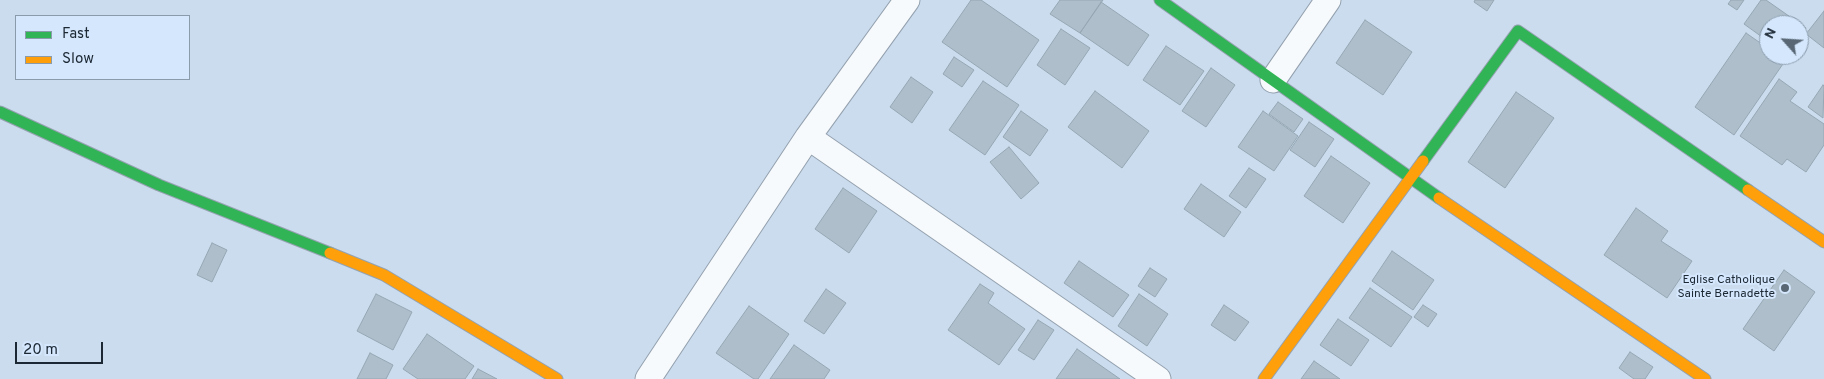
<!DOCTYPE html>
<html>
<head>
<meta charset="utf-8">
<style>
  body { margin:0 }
  #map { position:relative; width:1824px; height:379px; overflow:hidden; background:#cadcee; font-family:Overpass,sans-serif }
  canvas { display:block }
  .legend { position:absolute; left:15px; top:15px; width:175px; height:65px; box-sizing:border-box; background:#d4e7fc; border:1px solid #8a9bac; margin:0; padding:6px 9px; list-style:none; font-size:15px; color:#1c2834 }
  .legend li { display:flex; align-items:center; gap:10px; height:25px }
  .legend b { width:25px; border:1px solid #8a9bac }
  .north { position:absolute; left:1759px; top:15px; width:50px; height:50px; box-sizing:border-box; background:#d4e7fc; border:1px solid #8a9bac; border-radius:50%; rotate:296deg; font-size:14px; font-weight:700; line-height:20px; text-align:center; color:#1c2834 }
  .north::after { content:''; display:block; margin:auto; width:18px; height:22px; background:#596775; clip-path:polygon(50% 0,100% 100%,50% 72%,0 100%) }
  .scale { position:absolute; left:15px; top:342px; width:88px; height:22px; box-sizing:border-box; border:2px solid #1c2834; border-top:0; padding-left:6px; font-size:15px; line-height:18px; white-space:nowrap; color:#1c2834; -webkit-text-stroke:4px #d4e7fc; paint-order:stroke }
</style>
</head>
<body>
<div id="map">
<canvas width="1824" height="379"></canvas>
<ul class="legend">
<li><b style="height:6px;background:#30b455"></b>Fast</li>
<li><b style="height:6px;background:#ff9f0a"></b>Slow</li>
</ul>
<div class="north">N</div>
<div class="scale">20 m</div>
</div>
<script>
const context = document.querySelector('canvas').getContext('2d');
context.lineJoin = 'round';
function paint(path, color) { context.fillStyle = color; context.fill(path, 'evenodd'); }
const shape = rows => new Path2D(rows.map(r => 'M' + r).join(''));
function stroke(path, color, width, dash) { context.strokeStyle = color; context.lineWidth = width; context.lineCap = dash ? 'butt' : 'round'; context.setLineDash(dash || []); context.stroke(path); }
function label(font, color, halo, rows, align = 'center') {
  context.font = font + ' Overpass,sans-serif'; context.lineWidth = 4; context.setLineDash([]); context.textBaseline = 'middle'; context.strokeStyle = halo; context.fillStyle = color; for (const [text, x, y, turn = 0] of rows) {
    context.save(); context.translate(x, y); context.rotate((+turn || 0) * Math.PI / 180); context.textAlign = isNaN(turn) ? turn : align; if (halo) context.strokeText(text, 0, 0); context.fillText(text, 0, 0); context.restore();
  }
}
const building = shape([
  [971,0,981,0,1039,40,1007,87,942,42,971,0],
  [1060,0,1103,0,1080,33,1050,14,1060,0],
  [1475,0,1494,0,1487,11,1474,2,1475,0],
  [1731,0,1744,0,1737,10,1728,4,1731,0],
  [1761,0,1766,0,1806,28,1799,38,1799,25,1769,25,1769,42,1744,24,1761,0],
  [1101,2,1149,35,1128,66,1080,33,1101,2],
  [1824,11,1824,48,1806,34,1824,11],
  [1365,20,1412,52,1383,95,1336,63,1365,20],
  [1061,29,1090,48,1065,85,1037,65,1061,29],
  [1746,33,1769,49,1769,55,1777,55,1785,61,1734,135,1695,107,1746,33],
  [1166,46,1204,71,1180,105,1143,80,1166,46],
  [954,57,974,70,962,87,943,74,954,57],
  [1211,68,1235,85,1206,127,1182,111,1211,68],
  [911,77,933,92,912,123,890,107,911,77],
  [1779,79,1797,92,1790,101,1824,124,1824,145,1806,172,1787,159,1782,165,1740,136,1779,79],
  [983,81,1019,105,985,155,949,130,983,81],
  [1823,85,1824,86,1823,118,1808,107,1823,85],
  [1095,91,1149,131,1122,168,1068,127,1095,91],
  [1516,92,1554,118,1505,188,1468,162,1516,92],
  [1278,102,1303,119,1294,132,1269,114,1278,102],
  [1021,111,1048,130,1030,156,1003,137,1021,111],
  [1263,111,1298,136,1274,171,1238,147,1263,111],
  [1309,122,1334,139,1315,167,1290,150,1309,122],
  [1009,147,1039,183,1021,199,990,162,1009,147],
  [1331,156,1370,183,1343,223,1304,196,1331,156],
  [1249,168,1266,179,1246,208,1229,196,1249,168],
  [1201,184,1241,212,1224,237,1184,209,1201,184],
  [843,188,877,211,849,253,815,229,843,188],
  [1636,208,1668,231,1661,241,1692,261,1667,298,1604,255,1636,208],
  [212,243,227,250,212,282,197,275,212,243],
  [1392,251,1434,280,1413,310,1372,281,1392,251],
  [1079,261,1129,295,1113,317,1064,283,1079,261],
  [1150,268,1167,279,1155,297,1138,286,1150,268],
  [1784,270,1815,292,1774,351,1743,329,1784,270],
  [980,284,994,293,988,303,1025,329,999,365,948,330,980,284],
  [1370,288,1412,317,1391,347,1349,318,1370,288],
  [826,289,846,303,824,334,804,321,826,289],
  [376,294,412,312,393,350,357,331,376,294],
  [1139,294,1168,314,1147,346,1118,326,1139,294],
  [1224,305,1249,322,1235,341,1211,325,1224,305],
  [1423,305,1437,314,1428,327,1414,317,1423,305],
  [749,306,789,334,758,379,754,379,716,353,749,306],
  [1338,319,1369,340,1351,366,1320,345,1338,319],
  [1038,320,1054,330,1034,360,1018,350,1038,320],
  [427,334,474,366,465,379,418,379,403,369,427,334],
  [794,345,830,370,824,379,770,379,794,345],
  [1077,349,1120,379,1056,379,1077,349],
  [1630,352,1653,367,1645,379,1634,379,1619,368,1630,352],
  [370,353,393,365,386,379,357,379,370,353],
  [1314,361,1340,379,1301,379,1314,361],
  [478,369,497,379,472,379,478,369]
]);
const street = shape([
  [1273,80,1328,0],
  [808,137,1158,379],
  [648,379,808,137,907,0]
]);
const fast = shape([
  [1160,0,1439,198],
  [0,112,159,185,330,253],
  [1423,161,1518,31,1748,190]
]);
const slow = shape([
  [1748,190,1824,242],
  [1439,198,1705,379],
  [330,253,384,275,557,379],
  [1264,379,1423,161]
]);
const markers = [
  [1785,288,5,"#596775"]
];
const poiNames = [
  ["Eglise Catholique",1775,281],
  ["Sainte Bernadette",1775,295]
];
paint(building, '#aebfcb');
stroke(building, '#96a7b3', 1);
stroke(street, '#94a1af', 27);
stroke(fast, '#94a1af', 13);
stroke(slow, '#94a1af', 13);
stroke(street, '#f7fafc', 25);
stroke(fast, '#30b455', 11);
stroke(slow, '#ff9f0a', 11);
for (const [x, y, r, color] of markers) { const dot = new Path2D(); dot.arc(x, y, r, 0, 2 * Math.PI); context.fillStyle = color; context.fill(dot); stroke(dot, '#d4e7fc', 2); }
label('12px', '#1c2834', '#d4e7fc', poiNames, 'right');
</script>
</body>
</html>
